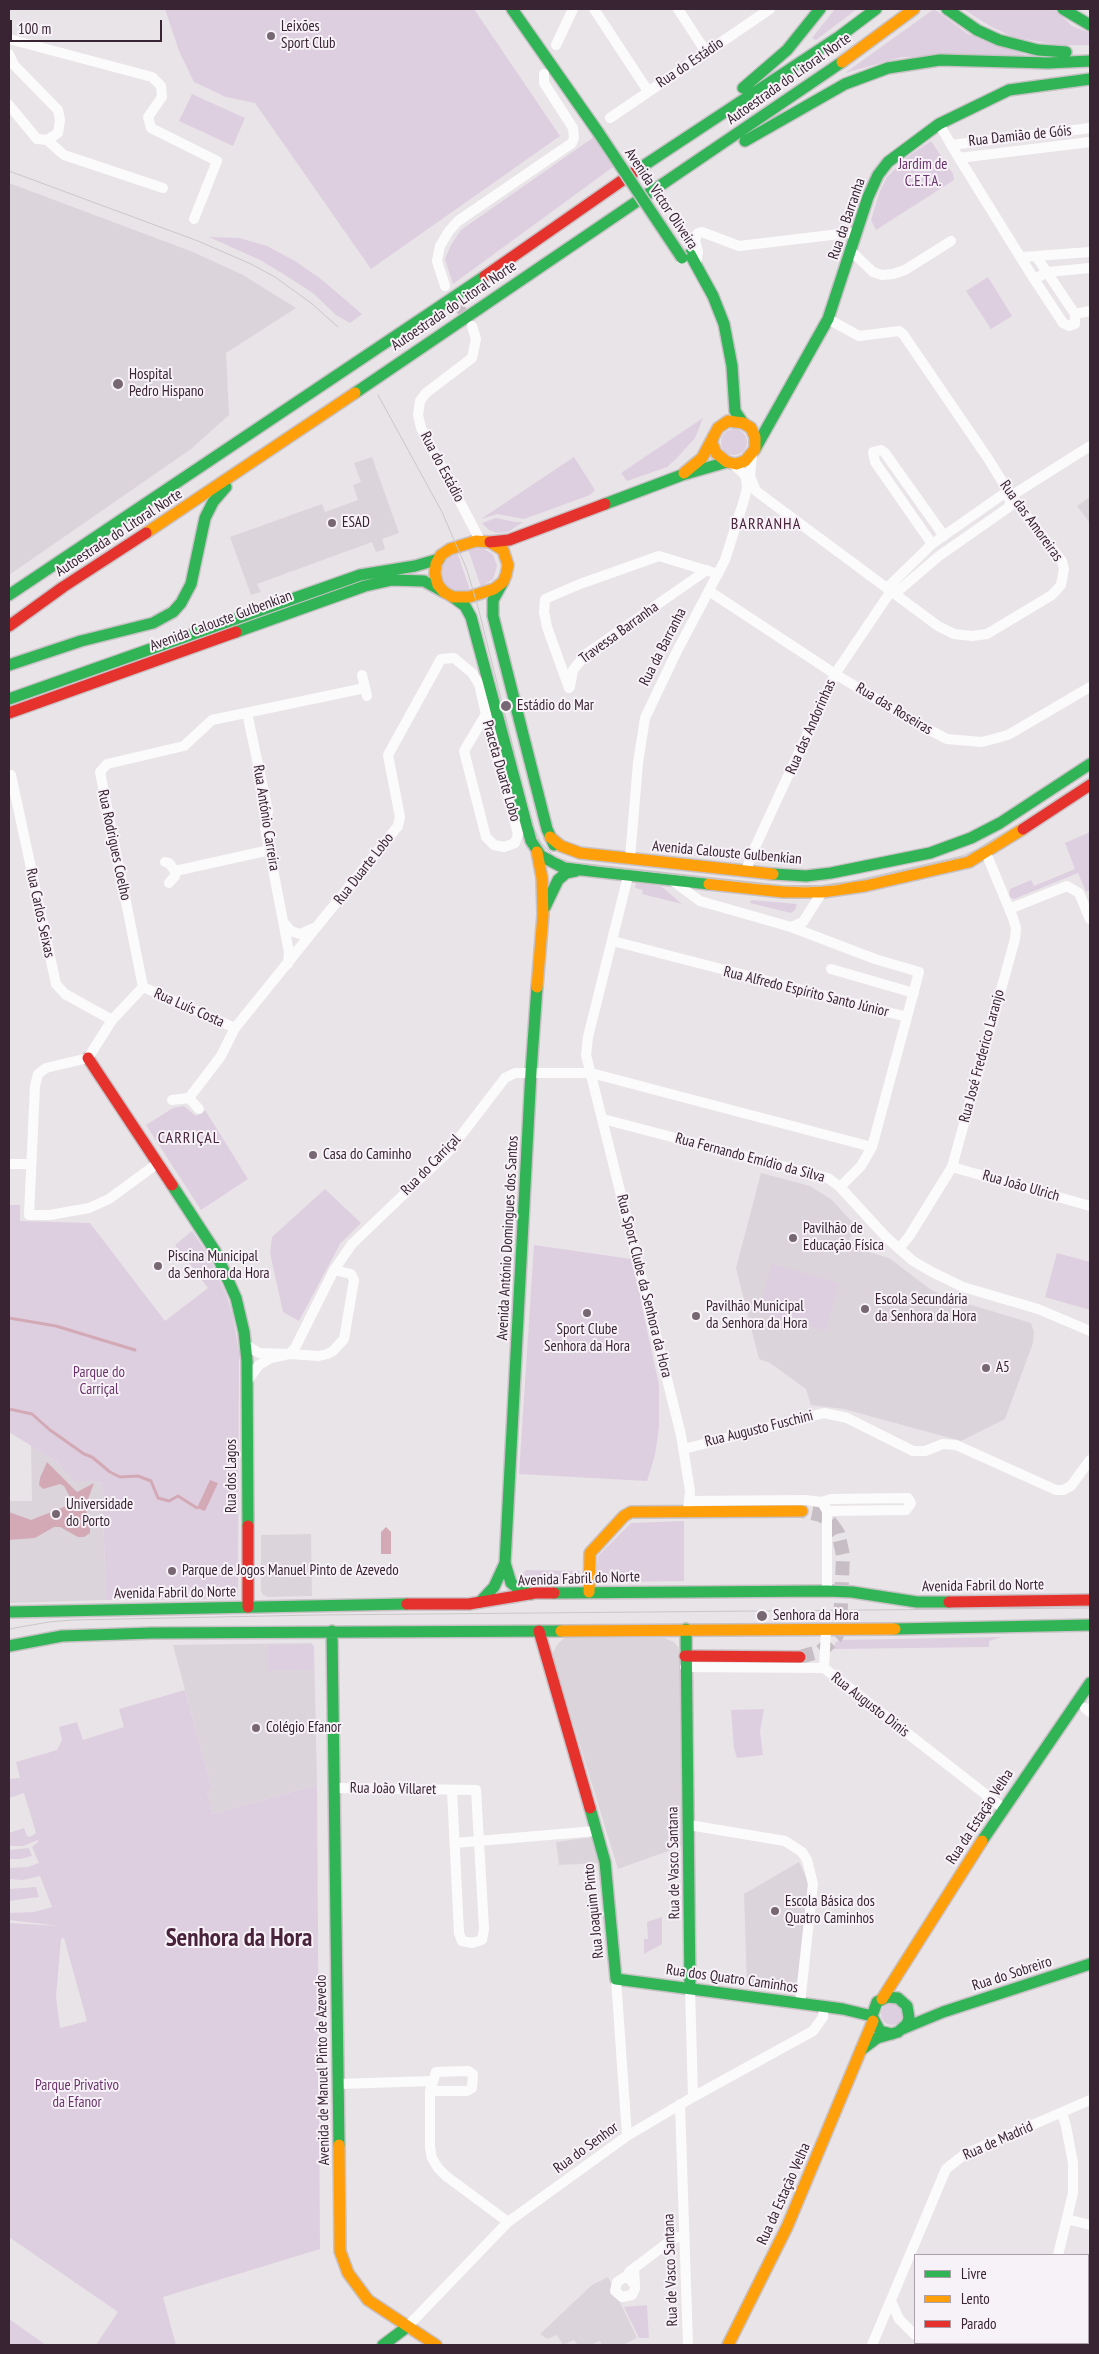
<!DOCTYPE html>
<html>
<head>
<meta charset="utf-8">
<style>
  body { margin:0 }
  #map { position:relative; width:1099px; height:2354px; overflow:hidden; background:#e9e4e8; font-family:"PT Sans Narrow",sans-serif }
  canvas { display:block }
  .frame { position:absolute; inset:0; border:10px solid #392433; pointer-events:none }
  .legend { position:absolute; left:914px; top:2254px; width:175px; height:90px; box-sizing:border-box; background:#f7f2f7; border:1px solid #aba0a9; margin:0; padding:6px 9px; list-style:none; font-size:15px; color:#392433 }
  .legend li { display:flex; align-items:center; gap:10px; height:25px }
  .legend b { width:25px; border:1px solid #aba0a9 }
  .scale { position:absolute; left:10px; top:20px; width:152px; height:22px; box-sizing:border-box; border:2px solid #392433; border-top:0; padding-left:6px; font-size:15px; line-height:18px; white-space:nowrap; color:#392433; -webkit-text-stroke:4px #f7f2f7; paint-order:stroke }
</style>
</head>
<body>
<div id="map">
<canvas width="1099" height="2354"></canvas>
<div class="frame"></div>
<ul class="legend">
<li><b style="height:6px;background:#30b455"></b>Livre</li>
<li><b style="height:6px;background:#ff9f0a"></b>Lento</li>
<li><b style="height:6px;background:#e5322d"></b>Parado</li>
</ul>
<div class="scale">100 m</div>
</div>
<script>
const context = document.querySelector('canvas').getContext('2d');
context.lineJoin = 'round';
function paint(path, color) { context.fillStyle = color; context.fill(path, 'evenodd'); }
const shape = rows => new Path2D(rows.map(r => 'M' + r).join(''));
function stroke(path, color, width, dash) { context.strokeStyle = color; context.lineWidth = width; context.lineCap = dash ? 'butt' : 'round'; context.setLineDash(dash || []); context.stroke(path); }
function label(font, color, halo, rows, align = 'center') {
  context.font = font + ' "PT Sans Narrow",sans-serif'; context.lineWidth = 4; context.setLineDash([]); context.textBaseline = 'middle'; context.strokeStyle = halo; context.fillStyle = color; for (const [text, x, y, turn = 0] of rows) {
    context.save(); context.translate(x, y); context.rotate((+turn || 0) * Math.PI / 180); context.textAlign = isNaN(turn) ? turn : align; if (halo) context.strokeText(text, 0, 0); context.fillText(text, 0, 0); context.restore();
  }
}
const built = shape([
  [9,183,193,252,243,275,296,308,226,353,229,415,191,449,9,575],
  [372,457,399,533,382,539,385,549,376,552,372,542,257,584,261,592,251,595,230,537,322,504,325,512,358,500,353,485,361,482,354,463],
  [1090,497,1090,523,1077,506],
  [761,1173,810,1186,832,1200,854,1224,848,1246,889,1258,930,1289,945,1297,1031,1323,1034,1332,1033,1343,1005,1419,961,1441,844,1409,811,1405,806,1389,770,1363,759,1359,736,1268],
  [31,1445,57,1462,76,1482,88,1481,102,1483,106,1600,9,1603,9,1501,32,1501],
  [311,1534,312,1596,268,1597,263,1595,261,1590,261,1535],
  [564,1638,664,1638,674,1642,678,1647,680,1653,682,1846,618,1869,552,1654,557,1645],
  [311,1643,314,1646,317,1785,213,1814,207,1791,212,1789,173,1645],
  [593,1837,600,1863,559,1865,556,1842],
  [799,1862,809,1883,798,1990,747,1985,744,1894],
  [608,2277,637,2338,623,2345,602,2345,600,2341,590,2345,578,2345,574,2340,563,2345,557,2335,547,2339,540,2334,592,2285]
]);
const green = shape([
  [165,9,474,9,560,136,371,269,255,103,226,97,194,82,179,51],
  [835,9,857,9,816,40,812,38],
  [934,9,968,34,1028,56,902,57,845,73],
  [963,9,1054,9,1072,26,1090,33,1090,45,1058,45,1013,37,990,26],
  [192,94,245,118,233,146,179,121],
  [594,137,613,167,453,284,445,259,451,245,461,230],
  [931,141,953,174,954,180,876,230,871,220,880,191,887,177,907,157],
  [209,237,239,238,267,246,295,261,321,279,362,314,350,323,336,315,314,294,285,275,260,260],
  [988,277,1012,316,991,329,966,291],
  [703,418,695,438,676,459,667,467,627,481,621,473],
  '721 442a13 13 0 1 1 26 0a13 13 0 1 1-26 0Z',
  [574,457,595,490,590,495,524,519,497,514,481,519],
  [496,518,516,522,523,522,508,532,497,533,489,530,482,523],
  [482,548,493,554,497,566,493,579,481,587,468,549],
  [457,552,470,590,454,590,444,585,440,570,447,557],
  [1090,832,1090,890,1086,892,1078,873,1014,899,1011,898,1009,896,1010,889,1031,880,1034,886,1075,869,1065,843],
  [636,883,661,886,682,904,642,894,643,890,635,888],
  [751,900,797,904,795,910,791,913,750,903],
  [184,1106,196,1116,205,1110,248,1179,201,1210,146,1125,173,1108],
  [325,1189,361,1223,340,1244,299,1321,283,1312,270,1253,272,1237],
  [9,1205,20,1205,20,1221,90,1223,165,1321,208,1288,175,1245,192,1231,207,1253,226,1294,233,1316,239,1352,238,1596,235,1599,106,1600,102,1483,88,1481,76,1483,57,1462,9,1432],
  [534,1245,631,1259,639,1290,642,1291,641,1302,659,1385,659,1427,655,1455,647,1481,519,1474],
  [1057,1253,1090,1262,1090,1310,1045,1297],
  [772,1264,839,1283,826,1331,758,1312],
  [684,1521,684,1581,606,1582,596,1576,598,1556,631,1523],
  [526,1570,580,1571,575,1581,528,1581,522,1580,520,1577],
  [1002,1637,989,1641,989,1647,834,1649,835,1643,839,1640],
  [268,1645,313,1645,313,1670,268,1671],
  [185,1690,212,1789,207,1791,213,1814,317,1785,320,2249,163,2297,176,2345,96,2345,118,2312,9,2237,9,1923,61,1926,9,1920,9,1913,34,1912,52,1907,40,1876,23,1880,9,1879,9,1868,28,1867,39,1863,32,1847,38,1842,38,1840,23,1846,9,1846,9,1833,24,1828,27,1836,30,1837,36,1833,24,1793,9,1798,9,1779,20,1778,16,1762,57,1750,62,1740,59,1727,77,1722,83,1740,124,1727,119,1709],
  [64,1938,87,2021,60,2028,56,1997,61,1939],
  [764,1709,760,1731,763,1755,737,1758,734,1748,731,1710],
  [29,1848,32,1856,21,1859,9,1859,9,1850],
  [36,1887,39,1897,9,1901,9,1889],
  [662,1917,662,1944,644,1954,644,1939,648,1939,647,1922],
  '881 2014a11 11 0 1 1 22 0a11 11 0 1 1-22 0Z',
  [647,2305,649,2338,639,2338,624,2307],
  [9,2319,46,2345,9,2345]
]);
const water = shape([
  [47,1462,77,1492,94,1483,85,1507,90,1524,90,1533,84,1537,78,1537,60,1527,54,1527,35,1538,9,1540,9,1512,31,1520,69,1505,70,1497,64,1486,60,1484,43,1489,39,1485,40,1478],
  [210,1480,218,1483,205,1511,197,1508],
  [386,1527,391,1532,391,1554,381,1554,381,1532]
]);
const stream = shape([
  [9,1318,56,1326,135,1350],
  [9,1409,32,1414,50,1430,84,1454,92,1457,110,1472,120,1477,138,1476,151,1481,158,1498,169,1501,178,1496,197,1508]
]);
const streetTunnel = shape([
  [450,294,469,321]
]);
const secondaryTunnel = shape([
  [800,1657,821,1651,836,1637,840,1628,843,1555,838,1533,831,1523,821,1515,802,1511]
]);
const street = shape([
  [594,9,648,91],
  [678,9,706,52],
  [9,39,152,77,161,86,162,97,148,117,151,128,217,161,194,219],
  [556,45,573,9],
  [9,54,14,65,58,110,60,120,58,133,47,140,37,139,9,105],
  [610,118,770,9],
  [939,124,959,158,1034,279,1063,323,1069,326,1075,324,1075,314,1036,256,1020,257],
  [47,140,64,155,163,188],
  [951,145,1090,128],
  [959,158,1090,142],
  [851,251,873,272,882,275,893,274,905,270,951,241],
  [1036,256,1090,252],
  [696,264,698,252,695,240,698,233,702,232,739,246,848,233,856,234],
  [1034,279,1048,272,1090,268],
  [445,286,437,261,440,246,449,231,458,221,572,143,574,138,573,128,544,83,544,74],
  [1075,314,1090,311],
  [472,326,476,339,472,358,426,393,420,401,418,415,421,428,480,540],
  [752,454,750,476,756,491,938,626,954,634,972,636,987,634,1052,595,1061,585,1064,569,1062,561,1011,496,989,460,903,334,899,331,859,336,828,319],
  [1011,496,1009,507,939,556,898,591,891,591,890,585,932,544,1002,495,1011,496,1090,446],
  [932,544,875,462,873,452,881,450,885,453,944,536],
  [709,591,835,674,920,725,947,739,982,742,1008,735,1090,687],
  [362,675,367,696],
  [570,687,573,670,586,654,707,570],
  [569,688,547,627,544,612,545,599,580,584,659,556,718,574],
  [247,713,268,811,265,828,289,952,288,964],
  [486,714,518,834,515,843,504,847,494,845,486,837,464,751,486,714],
  [11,775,56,984,65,994,112,1020],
  [630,858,638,763,645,718,676,653,725,560,744,500,747,488,746,478,743,473,732,463],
  [165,862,169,863,175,871,175,876,169,883],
  [175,871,270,850],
  [746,871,751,856,835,674,891,591],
  [628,876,588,1037,586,1055,681,1435,690,1491,688,1510],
  [673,881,700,901,791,927,803,922,822,892],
  [1009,909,1067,886,1079,893,1090,919],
  [284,923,291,931,300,934,316,927],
  [791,927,875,959,919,972,907,1017],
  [613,941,907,1017,872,1147,861,1166,840,1187],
  [831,969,914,993],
  [143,987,235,1028],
  [189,1098,221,1056,235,1028,398,826,400,817,388,755,441,659,454,658,472,673,479,684,486,714],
  [189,1098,199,1109],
  [172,1100,189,1098],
  [603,1119,828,1178,840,1187,886,1237,913,1261,932,1272,963,1287,1038,1309,1090,1331],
  [158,1163,109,1199,89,1208,50,1215,29,1215,35,1086,38,1074,46,1068,88,1058,112,1020,143,987,100,772,107,764,184,746,212,720,365,688],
  [9,1164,30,1164],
  [952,1167,1090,1206],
  [899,1249,910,1235,952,1167,1015,939,1016,928,1013,918,986,853],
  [246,1345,259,1353,289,1354,271,1358,259,1365,248,1380],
  [289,1354,295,1348,334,1270,352,1244,449,1151,505,1078,515,1073,591,1073,872,1147],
  [289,1354,319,1356,327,1354,333,1351,344,1339,354,1280,351,1274,334,1270],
  [684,1449,824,1413,847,1418,913,1451,925,1451,943,1444,956,1445,1056,1490,1063,1490,1071,1486,1090,1460],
  [690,1501,805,1500,822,1502,827,1511,827,1591],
  [822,1502,831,1499,908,1498,911,1503,906,1510,827,1511],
  [685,1667,824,1668,1003,1808],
  [824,1668,826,1630],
  [1085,1708,1090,1712],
  [335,1788,476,1790,484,1929,482,1940,472,1943,462,1941,459,1933,452,1790],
  [689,1825,785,1841,802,1852,807,1860,813,1884,800,2003],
  [455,1843,595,1831],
  [616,1979,627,2136],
  [690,1988,693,2097],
  [338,2084,432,2081],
  [430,2091,467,2091,472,2088,473,2074,468,2071,436,2072,430,2091,430,2147,432,2158,438,2168,446,2176,508,2222],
  [680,2104,688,2345],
  [1067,2219,1090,2225],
  [1058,2255,1073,2193,1073,2163,1066,2126,1062,2113],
  [634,2268,635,2286,635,2289,632,2295,622,2297,615,2291,617,2282,625,2277,631,2280,635,2286],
  [629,2272,674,2238,684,2236],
  [891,2301,899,2319,915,2335],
  [407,2327,508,2222,627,2136,693,2097,813,2031,823,2017,824,2007],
  [928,2343,934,2345],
  [872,2345,946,2169,965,2154,1090,2100],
  [1023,2345,1024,2343]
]);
const fast = shape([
  [512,9,598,132],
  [947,9,977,30,999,40,1038,50,1066,52],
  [1063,9,1090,25],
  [743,88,787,50,820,9],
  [745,141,845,84,888,68,940,60,1048,63,1090,61],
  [640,168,840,36,876,9],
  [690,254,713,296,724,324,732,366,735,411,743,423],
  [355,393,842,62],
  [755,449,828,319,868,197,878,175,888,162,939,124,1009,90,1090,79],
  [605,504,682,475,727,462],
  [503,582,493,600,493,616,547,829,554,845],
  [9,595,485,276],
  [453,597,465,606,471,617,531,841,541,856,564,868,709,884],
  [236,632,365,586,392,580,424,581,444,592],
  [9,665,81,641,153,623,173,612,181,603,191,584,205,518,213,502,226,487],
  [9,699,360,575,415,566,439,559],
  [773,874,806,876,831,873,930,853,971,838,1000,823,1090,764],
  [545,907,558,880,566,873,576,871],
  [172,1185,215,1251,236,1298,244,1332,247,1361,248,1526],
  [554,1593,827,1591,852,1592,917,1602,949,1602],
  [531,1594,520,1590,511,1583,505,1563,531,1072,537,987],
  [480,1602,494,1587,505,1563],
  [9,1612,407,1604],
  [686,1629,690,1988],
  [895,1629,1090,1625],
  [332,1631,339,2145],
  [9,1646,62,1636,152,1633,561,1631],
  [590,1808,605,1862,616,1979,843,2009,872,2016],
  [982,1841,1090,1683],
  [902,2029,943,2012,1090,1964],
  [861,2050,877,2038,898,2032,907,2024,909,2018,907,2006,898,1998,887,1997,877,2002,872,2016,880,2031,892,2034],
  [383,2345,407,2327]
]);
const slow = shape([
  [842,62,914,9],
  [684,473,702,458,718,428,728,421,743,423,751,428,755,437,755,449,745,461,736,464,727,462,716,453,712,443,713,437],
  [146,533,355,393],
  [476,541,490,542,503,550,508,565,506,575,503,582,494,589,469,597,453,597,444,592,438,585,435,574,436,564,441,555,450,549,476,541],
  [550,837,561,846,580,853,773,874],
  [537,852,542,878,543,915,537,987],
  [709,884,783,892,822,892,865,886,969,862,1023,829],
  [589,1592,590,1553,624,1516,631,1512,802,1511],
  [561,1631,895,1629],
  [882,1999,982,1841],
  [339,2145,340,2251,348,2273,368,2300,436,2345],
  [728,2345,787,2227,873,2021]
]);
const jam = shape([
  [485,276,640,168],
  [490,542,509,540,605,504],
  [9,626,63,587,146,533],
  [9,713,236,632],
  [1023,829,1090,785],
  [88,1058,172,1185],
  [248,1526,248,1607],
  [949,1602,1090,1600],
  [407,1604,469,1604,535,1593,554,1593],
  [539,1631,590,1808],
  [685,1656,800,1657]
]);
const tram = shape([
  [9,171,198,241,251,264,275,277,311,303,338,327],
  [378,395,442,512,467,570,478,607,533,826,541,843,555,857,570,862,596,866,760,884,805,887,836,885,962,856,987,845,1090,777],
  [9,1629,49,1622,72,1620,315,1615,1090,1608]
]);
const fastBridge = shape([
  [598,132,682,258]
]);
const markers = [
  [271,36,5,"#776772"],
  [118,384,6,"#776772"],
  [332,523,5,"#776772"],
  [506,706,6,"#776772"],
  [313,1155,5,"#776772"],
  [793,1238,5,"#776772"],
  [158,1266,5,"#776772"],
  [865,1309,5,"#776772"],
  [587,1313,5,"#776772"],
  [696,1316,5,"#776772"],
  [986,1368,5,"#776772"],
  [56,1514,5,"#776772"],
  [172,1571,5,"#776772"],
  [762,1616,6,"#776772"],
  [256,1728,5,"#776772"],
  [775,1911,5,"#776772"]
];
const poiNames = [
  ["Leixões",281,27],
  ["Sport Club",281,44],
  ["Hospital",129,375],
  ["Pedro Hispano",129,392],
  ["ESAD",342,523],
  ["Estádio do Mar",517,706],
  ["Casa do Caminho",323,1155],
  ["Pavilhão de",803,1229],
  ["Educação Física",803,1246],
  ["Piscina Municipal",168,1257],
  ["da Senhora da Hora",168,1274],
  ["Escola Secundária",875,1300],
  ["da Senhora da Hora",875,1317],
  ["Pavilhão Municipal",706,1307],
  ["da Senhora da Hora",706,1324],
  ["Sport Clube",587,1330,"center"],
  ["Senhora da Hora",587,1347,"center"],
  ["A5",996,1368],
  ["Universidade",66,1505],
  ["do Porto",66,1522],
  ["Parque de Jogos Manuel Pinto de Azevedo",182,1571],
  ["Senhora da Hora",773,1616],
  ["Colégio Efanor",266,1728],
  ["Escola Básica dos",785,1902],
  ["Quatro Caminhos",785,1919]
];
const streetNames = [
  ["Rua do Estádio",690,63,-34],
  ["Autoestrada do Litoral Norte",789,79,-35],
  ["Rua Damião de Góis",1020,136,-6],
  ["Avenida Victor Oliveira",661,199,56],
  ["Rua da Barranha",847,219,-71],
  ["Autoestrada do Litoral Norte",454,306,-34],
  ["Rua do Estádio",442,467,62],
  ["Rua das Amoreiras",1031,521,54],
  ["Autoestrada do Litoral Norte",119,533,-33],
  ["Avenida Calouste Gulbenkian",221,621,-20],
  ["Travessa Barranha",619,633,-36],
  ["Rua da Barranha",663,647,-63],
  ["Rua das Roseiras",894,709,31],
  ["Rua das Andorinhas",811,727,-66],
  ["Praceta Duarte Lobo",501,771,74],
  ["Rua António Carreira",266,818,81],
  ["Rua Rodrigues Coelho",114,845,78],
  ["Avenida Calouste Gulbenkian",727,853,5],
  ["Rua Duarte Lobo",364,869,-52],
  ["Rua Carlos Seixas",40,913,78],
  ["Rua Alfredo Espírito Santo Júnior",806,992,14],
  ["Rua Luís Costa",189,1008,24],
  ["Rua José Frederico Laranjo",982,1056,-75],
  ["Rua Fernando Emídio da Silva",750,1158,15],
  ["Rua do Carriçal",431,1165,-46],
  ["Rua João Ulrich",1021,1186,16],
  ["Avenida António Domingues dos Santos",508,1238,-87],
  ["Rua Sport Clube da Senhora da Hora",644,1286,76],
  ["Rua Augusto Fuschini",759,1429,-14],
  ["Rua dos Lagos",232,1476,-90],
  ["Avenida Fabril do Norte",579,1579,-2],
  ["Avenida Fabril do Norte",983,1586,-1],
  ["Avenida Fabril do Norte",175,1593,-1],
  ["Rua Augusto Dinis",870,1705,38],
  ["Rua João Villaret",393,1789,1],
  ["Rua da Estação Velha",980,1817,-57],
  ["Rua de Vasco Santana",674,1863,-91],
  ["Rua Joaquim Pinto",594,1911,-96],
  ["Rua do Sobreiro",1012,1974,-18],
  ["Rua dos Quatro Caminhos",732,1979,8],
  ["Avenida de Manuel Pinto de Azevedo",323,2070,-91],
  ["Rua de Madrid",998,2141,-24],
  ["Rua do Senhor",586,2148,-36],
  ["Rua da Estação Velha",784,2194,-66],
  ["Rua de Vasco Santana",671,2270,-92]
];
const parkNames = [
  ["Jardim de",923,165],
  ["C.E.T.A.",923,182],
  ["Parque do",99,1373],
  ["Carriçal",99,1390],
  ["Parque Privativo",77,2086],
  ["da Efanor",77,2103]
];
const neighbourhoodNames = [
  ["BARRANHA",766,524],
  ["CARRIÇAL",189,1138]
];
const townNames = [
  ["Senhora da Hora",239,1939]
];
paint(built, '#dcd4db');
paint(green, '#decfe0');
paint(water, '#d3a9b5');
stroke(stream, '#d3a9b5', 3);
stroke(streetTunnel, '#c6bec4', 10, [10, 5]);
stroke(secondaryTunnel, '#c6bec4', 14, [14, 7]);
stroke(fast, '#c8c1c6', 14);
stroke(slow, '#c8c1c6', 14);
stroke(jam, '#c8c1c6', 14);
stroke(street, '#fcfbfc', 10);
stroke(fast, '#30b455', 11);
stroke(slow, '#ff9f0a', 11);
stroke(jam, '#e5322d', 11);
stroke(tram, '#cac7c9', 1);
stroke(fastBridge, '#c8c1c6', 14, []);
stroke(fastBridge, '#30b455', 11);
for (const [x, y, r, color] of markers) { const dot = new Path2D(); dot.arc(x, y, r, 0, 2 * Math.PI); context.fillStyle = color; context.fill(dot); stroke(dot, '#f7f2f7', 2); }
label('15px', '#392433', '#f7f2f7', poiNames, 'left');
label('15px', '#392433', '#f7f2f7', streetNames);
label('15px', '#6b336c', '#f7f2f7', parkNames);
context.letterSpacing = '1px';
label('16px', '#49223c', '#f7f2f7', neighbourhoodNames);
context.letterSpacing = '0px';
label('bold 25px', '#49223c', '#f7f2f7', townNames);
</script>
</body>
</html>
